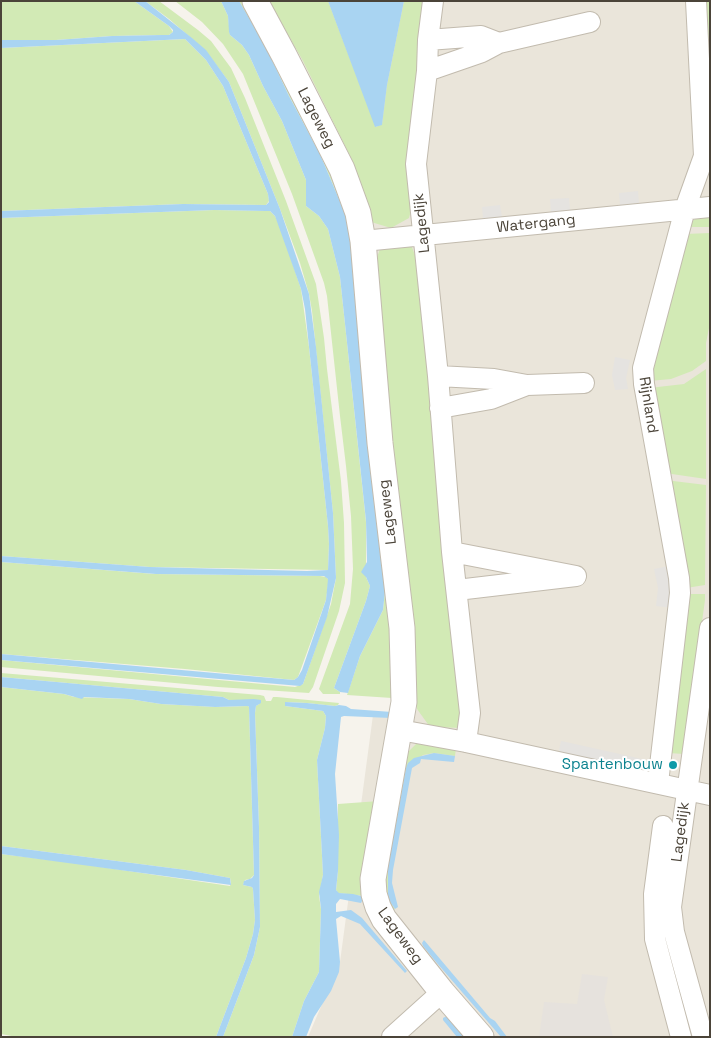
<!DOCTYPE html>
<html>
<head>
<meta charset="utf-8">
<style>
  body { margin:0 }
  #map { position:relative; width:711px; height:1038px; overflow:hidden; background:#f6f3ec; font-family:"Space Grotesk",sans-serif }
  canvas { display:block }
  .frame { position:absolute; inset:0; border:2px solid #4b4439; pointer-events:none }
</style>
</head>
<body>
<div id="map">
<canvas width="711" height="1038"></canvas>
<div class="frame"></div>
</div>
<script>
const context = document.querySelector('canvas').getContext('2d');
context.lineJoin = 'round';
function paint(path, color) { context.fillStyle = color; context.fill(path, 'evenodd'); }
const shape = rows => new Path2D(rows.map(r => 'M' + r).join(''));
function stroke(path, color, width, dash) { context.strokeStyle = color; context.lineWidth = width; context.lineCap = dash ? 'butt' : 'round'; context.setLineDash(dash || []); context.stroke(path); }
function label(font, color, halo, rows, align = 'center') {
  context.font = font + ' "Space Grotesk",sans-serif'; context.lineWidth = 4; context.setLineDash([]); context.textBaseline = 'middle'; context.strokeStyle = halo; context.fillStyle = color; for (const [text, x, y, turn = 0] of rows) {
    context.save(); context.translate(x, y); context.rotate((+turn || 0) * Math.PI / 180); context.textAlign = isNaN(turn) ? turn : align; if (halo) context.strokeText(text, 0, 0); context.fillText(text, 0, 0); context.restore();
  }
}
const residential = shape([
  [230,1,710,1,710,1037,308,1037,340,962,373,715,429,708,357,168]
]);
const industrial = shape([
  [582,974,608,977,604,1000,613,1037,539,1037,544,1002,577,1004]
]);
const green = shape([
  [1,1,134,1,169,26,173,32,169,35,162,35,112,36,56,40,1,40],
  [145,1,159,1,198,30,211,41,231,68,245,98,286,201,316,284,324,338,327,369,341,481,344,523,345,583,339,611,313,687,309,693,218,687,1,667,1,660,295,687,303,684,331,604,336,578,333,513,312,311,309,294,300,263,280,209,229,82,205,50,169,19],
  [175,1,221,1,228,16,230,35,242,45,249,55,263,86,282,121,306,180,306,206,319,216,328,229,340,277,366,522,366,577,370,586,366,601,334,688,340,692,340,694,323,694,319,689,350,604,353,569,351,516,346,466,340,416,327,296,324,283,292,194,243,74,223,44,202,22],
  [239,1,249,1,347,197,394,620,392,698,347,695,360,656,383,610,385,591,344,211,320,154,289,96,265,45],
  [269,1,328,1,376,127,382,124,387,85,404,1,427,1,412,206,409,218,391,228,371,222,353,162,303,61],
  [702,1,710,1,710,41,705,43],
  [185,39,206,60,223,86,268,194,269,201,266,205,183,204,1,211,1,48],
  [214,210,270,211,275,216,280,226,301,289,309,347,328,526,329,544,328,570,150,567,1,556,1,218],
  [710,216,710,227,689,227,692,221,699,217],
  [710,233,710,323,706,343,706,361,692,371,671,379,649,381,685,234],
  [410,242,418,263,464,728,430,727,417,709,412,674,374,266,381,246],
  [706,369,706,479,665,473,649,388,684,384],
  [665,480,706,485,705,585,686,588],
  [1,562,155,574,320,576,326,577,328,579,328,585,326,600,298,677,294,680,284,679,185,669,1,654],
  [686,594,705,594,705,600,684,754,668,753],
  [1,673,260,695,264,696,266,701,271,701,273,697,277,697,339,703,338,705,335,706,307,703,285,702,285,706,323,711,326,716,325,728,317,760,323,875,319,896,321,909,319,972,304,1001,292,1037,223,1037,254,955,260,927,259,827,255,713,256,706,259,704,240,700,229,700,223,697,1,677],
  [1,687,64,694,74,697,129,699,161,704,216,707,248,706,249,707,254,875,250,879,245,880,243,885,252,887,253,889,255,920,253,934,246,958,216,1037,17,1037,1,1034,1,854,74,863,230,886,231,883,230,878,186,870,1,846],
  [425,741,456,748,455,756,434,753,423,755,406,768,388,867,388,895,389,900,395,909,392,911,382,891,405,755,417,743],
  [379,801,365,896,338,893,336,890,338,871,338,804]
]);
const parking = shape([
  [638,191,639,203,620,205,619,193],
  [569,198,570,210,551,212,550,199],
  [500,205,502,217,483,219,482,207],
  [615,357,630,360,626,378,628,389,615,390,612,375],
  [670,566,673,608,656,606,658,588,654,569],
  [561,741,642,759,639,772,558,755]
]);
const water = shape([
  [134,1,145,1,149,4,192,38,206,50,229,82,280,209,309,294,316,347,333,513,336,578,327,617,303,684,300,686,1,660,1,654,294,680,298,677,302,670,326,600,328,579,324,576,156,574,1,562,1,556,150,567,307,571,328,570,329,544,328,526,305,309,301,289,275,216,270,211,265,211,214,210,1,218,1,211,183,204,266,205,269,202,268,194,223,86,206,60,185,39,1,48,1,40,56,40,112,36,162,35,169,35,173,32,173,30,169,26],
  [221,1,239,1,265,45,289,96,320,154,344,211,348,226,351,244,385,591,383,610,360,656,348,693,340,692,334,688,366,601,370,586,366,577,361,572,367,562,366,521,340,277,328,229,319,216,306,206,306,180,282,121,263,86,249,55,242,45,230,35,229,32,228,16],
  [328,1,404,1,387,85,382,125,375,127],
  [1,677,223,697,229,700,254,699,261,700,261,703,256,706,255,713,259,827,260,927,254,955,223,1037,216,1037,246,958,253,934,255,920,253,889,252,887,243,885,244,881,252,878,254,875,249,707,248,706,215,707,161,704,129,699,84,697,82,699,64,694,1,687],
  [285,702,307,703,335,706,339,705,346,706,351,709,392,712,391,718,344,716,341,717,335,774,339,835,338,871,336,890,339,893,353,894,361,896,363,899,361,903,340,899,336,904,336,912,351,910,362,918,407,971,405,973,360,924,341,916,336,919,340,962,339,972,331,991,314,1017,306,1037,292,1037,304,1001,319,972,321,909,319,892,323,875,317,760,325,728,326,716,323,711,285,706],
  [434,753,455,756,454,762,421,759,420,763,412,768,393,870,392,883,398,907,395,909,389,900,388,895,388,867,406,768,408,763,414,758],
  [1,846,186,870,230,878,231,885,1,854],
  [424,940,490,1018,495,1021,507,1037,501,1037,436,962,423,946,422,943],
  [447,1016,466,1037,457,1037,443,1020,443,1018]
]);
const minor = shape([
  [433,1,428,40,427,71,416,164,438,376,452,552,470,713,466,742],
  [428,40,481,36,499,43,590,22],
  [427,71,482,52,499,43],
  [363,241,710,207],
  [438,376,494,379,527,385,584,383],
  [440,408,491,399,527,385],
  [452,552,576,576,457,590],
  [400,730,466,742,710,795],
  [658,783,680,593,679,578,644,384,643,368,685,209,704,156,696,1],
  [663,826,654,894,655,939,681,1037],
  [392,1037,442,992],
  [703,1037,674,932,671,907,710,628]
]);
const tertiary = shape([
  [255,1,284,55,342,169,358,213,363,241,380,443,402,628,404,702,373,879,374,894,378,907,384,919,442,992,481,1037]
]);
const markers = [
  [673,765,5,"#0f9aa8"]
];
const streetNames = [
  ["Lageweg",316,118,63],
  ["Lagedijk",422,223,-96],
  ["Watergang",536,224,-6],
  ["Rijnland",648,405,81],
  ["Lageweg",388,512,-97],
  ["Lagedijk",681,832,-83],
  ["Lageweg",400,936,54]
];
const cultureNames = [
  ["Spantenbouw",663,765]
];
paint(residential, '#eae5da');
paint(industrial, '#e6e2dd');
paint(green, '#d2eab5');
paint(parking, '#e5e3e0');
paint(water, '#a9d4f2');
stroke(minor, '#c2bbae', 22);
stroke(tertiary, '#c2bbae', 27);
stroke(minor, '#fff', 20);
stroke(tertiary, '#fff', 25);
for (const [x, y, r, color] of markers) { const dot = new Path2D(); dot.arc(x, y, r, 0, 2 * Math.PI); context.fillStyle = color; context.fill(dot); stroke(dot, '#fff', 2); }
label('15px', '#4b4439', '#fff', streetNames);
label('15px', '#0d838f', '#fff', cultureNames, 'right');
</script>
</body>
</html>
